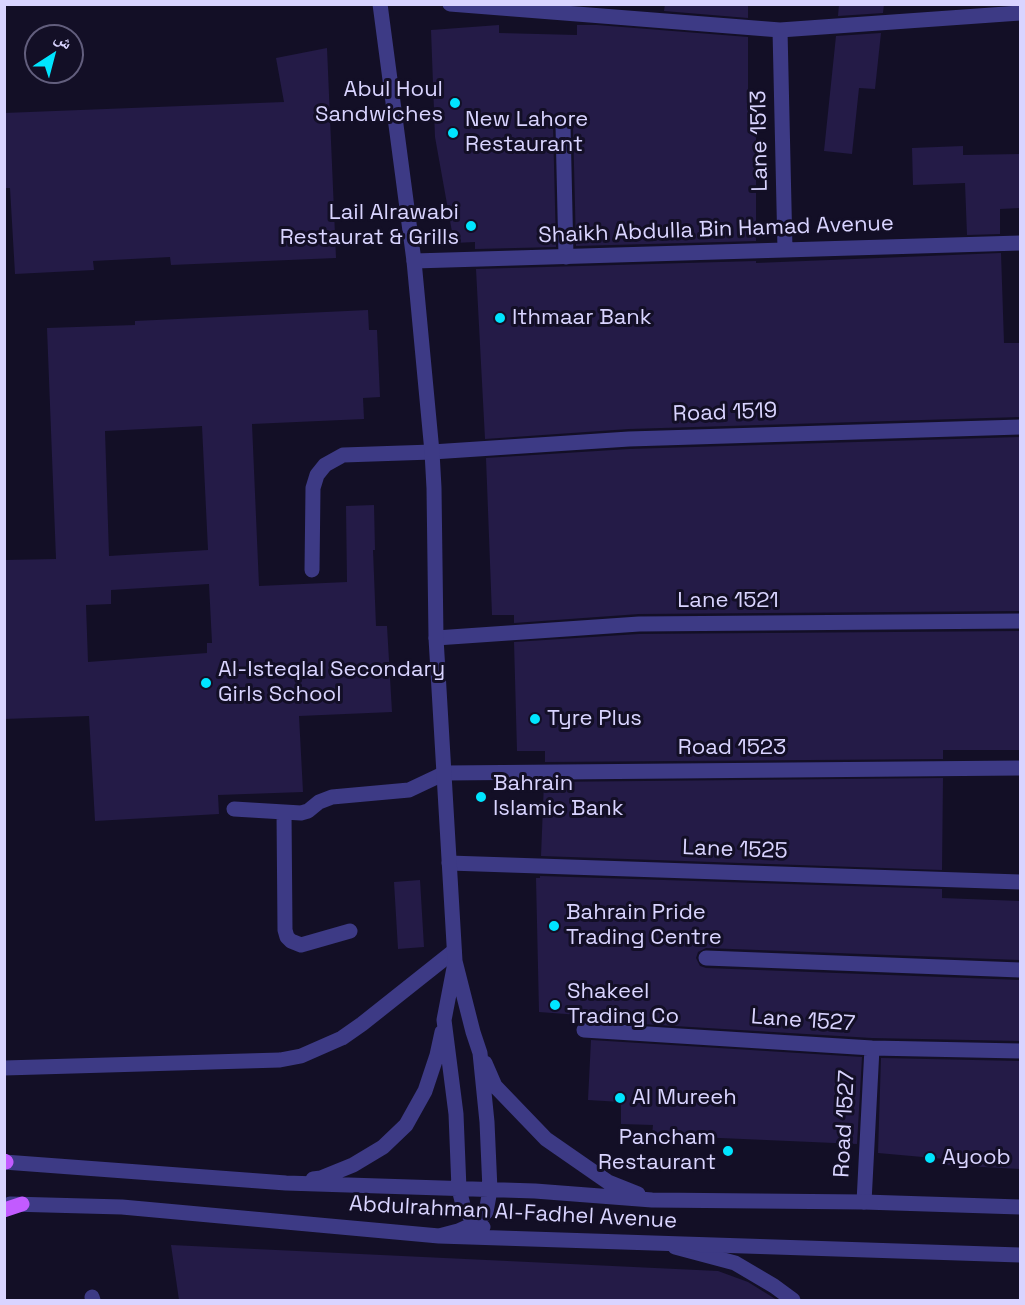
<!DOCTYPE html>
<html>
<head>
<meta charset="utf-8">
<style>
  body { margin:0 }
  #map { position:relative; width:1025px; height:1305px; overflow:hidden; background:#130f26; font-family:"Space Grotesk","Noto Naskh Arabic",sans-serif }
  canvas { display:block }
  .frame { position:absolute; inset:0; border:6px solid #d9d4ff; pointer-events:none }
  .north { position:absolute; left:24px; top:24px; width:60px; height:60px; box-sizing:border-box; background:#130f26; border:2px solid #625e7d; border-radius:50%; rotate:36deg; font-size:16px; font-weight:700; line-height:24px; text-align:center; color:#d9d4ff }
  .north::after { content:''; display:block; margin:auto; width:21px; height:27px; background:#00e5ff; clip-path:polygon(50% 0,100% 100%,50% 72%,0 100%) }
</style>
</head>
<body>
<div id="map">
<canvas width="1025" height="1305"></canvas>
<div class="frame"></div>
<div class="north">ش</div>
</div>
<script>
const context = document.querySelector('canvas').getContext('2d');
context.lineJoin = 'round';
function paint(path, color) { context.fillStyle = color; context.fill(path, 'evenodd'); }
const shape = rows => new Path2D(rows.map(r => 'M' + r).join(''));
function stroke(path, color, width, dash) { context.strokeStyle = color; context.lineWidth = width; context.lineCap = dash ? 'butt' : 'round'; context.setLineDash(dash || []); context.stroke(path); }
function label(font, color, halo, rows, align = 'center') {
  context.font = font + ' "Space Grotesk",sans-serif'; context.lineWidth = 6; context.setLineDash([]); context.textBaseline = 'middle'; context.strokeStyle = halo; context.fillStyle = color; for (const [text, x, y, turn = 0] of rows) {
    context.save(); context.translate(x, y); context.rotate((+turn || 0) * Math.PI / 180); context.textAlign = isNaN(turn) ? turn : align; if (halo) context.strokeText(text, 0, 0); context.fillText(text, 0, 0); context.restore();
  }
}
const building = shape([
  [665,4,748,4,748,18,664,11],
  [839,4,884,4,883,13,838,16],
  [499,25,499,33,577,35,577,25,597,25,748,37,748,133,756,133,756,241,576,246,573,125,571,119,563,115,557,117,553,125,556,247,475,249,475,242,454,243,435,137,431,30],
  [881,33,875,89,859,88,852,154,824,151,836,36],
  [327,48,336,258,171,265,170,257,93,261,94,270,15,274,10,188,4,188,4,113,284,102,276,58],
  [963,146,963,155,1020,154,1020,208,1000,209,1000,234,967,235,965,183,913,185,912,148],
  [1001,253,1004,343,1020,343,1020,417,629,429,485,439,476,269,756,261,756,263],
  [368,310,369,330,377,330,380,397,363,398,364,419,252,424,259,586,347,582,346,506,374,505,375,550,373,550,376,626,387,626,392,712,299,716,303,792,218,795,219,814,95,821,89,716,4,719,4,560,56,559,47,328,135,325,135,321],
  [202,426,208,550,109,556,105,431],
  [209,584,212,643,207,643,207,653,88,662,86,605,111,604,111,590],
  [1020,437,1020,611,639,614,514,623,514,615,492,615,486,458,629,449],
  [1020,631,1020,750,943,750,943,759,545,762,545,751,517,751,514,642,639,634],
  [943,778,942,870,541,856,544,782],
  [540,876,942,889,942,898,1020,901,1020,960,706,948,698,952,696,958,700,966,706,968,1020,980,1020,1041,872,1038,592,1021,593,1016,539,1012,536,878,540,878],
  [420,880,424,947,398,949,394,882],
  [591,1040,862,1057,857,1144,652,1135,653,1125,621,1124,621,1102,588,1100],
  [881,1058,1020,1061,1020,1169,945,1165,945,1159,878,1153],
  [171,1245,718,1271,748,1282,777,1300,179,1300]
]);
const service = shape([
  [563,125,566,257],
  [312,570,313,488,317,475,325,465,343,455,432,452],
  [234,809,301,813,308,811,319,802,332,797,409,790,445,773],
  [284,812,285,930,287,937,291,941,301,945,350,931],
  [706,958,1020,970],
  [4,1068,280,1060,301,1056,342,1038,362,1024,454,951],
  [675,1247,735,1263,774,1286,793,1300],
  [92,1297,93,1300]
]);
const minor = shape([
  [450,4,780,30,1020,13],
  [780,30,785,250],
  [414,261,1020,243],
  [432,452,629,439,1020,427],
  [436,638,639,624,1020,621],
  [445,773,1020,768],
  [449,863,1020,882],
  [584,1030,872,1048,1020,1051],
  [864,1202,872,1048]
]);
const tertiary = shape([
  [380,4,414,261,432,452,434,488,436,638,455,961,473,1032,480,1053,487,1122,490,1190,486,1212,476,1223,458,1231,439,1236],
  [454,968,444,1020,456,1114,459,1189,464,1209,476,1223,483,1227],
  [485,1063,495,1086,546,1139,608,1182,638,1194],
  [4,1162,286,1183,535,1191,652,1200,864,1202,1020,1207],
  [313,1179,321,1178,353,1165,383,1147,406,1125,425,1091,437,1055,442,1032],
  [10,1204,122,1207,439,1236,1020,1255]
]);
const primary = shape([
  [4,1161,6,1162],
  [4,1210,22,1204]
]);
const markers = [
  [455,103,6,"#00e5ff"],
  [453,133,6,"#00e5ff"],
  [471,226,6,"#00e5ff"],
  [500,318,6,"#00e5ff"],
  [206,683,6,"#00e5ff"],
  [535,719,6,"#00e5ff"],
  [481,797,6,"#00e5ff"],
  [554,926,6,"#00e5ff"],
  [555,1005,6,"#00e5ff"],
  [620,1098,6,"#00e5ff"],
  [728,1151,6,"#00e5ff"],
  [930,1158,6,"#00e5ff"]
];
const poiNames = [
  ["Abul Houl",443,90,"right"],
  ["Sandwiches",443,115,"right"],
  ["New Lahore",465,120],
  ["Restaurant",465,145],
  ["Lail Alrawabi",459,213,"right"],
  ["Restaurat & Grills",459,238,"right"],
  ["Ithmaar Bank",512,318],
  ["Al-Isteqlal Secondary",218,670],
  ["Girls School",218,695],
  ["Tyre Plus",547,719],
  ["Bahrain",493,784],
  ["Islamic Bank",493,809],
  ["Bahrain Pride",566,913],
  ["Trading Centre",566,938],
  ["Shakeel",567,992],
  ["Trading Co",567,1017],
  ["Al Mureeh",632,1098],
  ["Pancham",716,1138,"right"],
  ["Restaurant",716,1163,"right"],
  ["Ayoob",942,1158]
];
const streetNames = [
  ["Lane 1513",760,141,-91],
  ["Shaikh Abdulla Bin Hamad Avenue",716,230,-2],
  ["Road 1519",725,413,-2],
  ["Lane 1521",728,601],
  ["Road 1523",732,748],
  ["Lane 1525",735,850,2],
  ["Lane 1527",803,1021,4],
  ["Road 1527",845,1124,-87],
  ["Abdulrahman Al-Fadhel Avenue",513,1213,3]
];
paint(building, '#241b47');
stroke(service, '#3d3a85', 15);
stroke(minor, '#3d3a85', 15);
stroke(tertiary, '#3d3a85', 15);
stroke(primary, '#c25bff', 15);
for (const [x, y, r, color] of markers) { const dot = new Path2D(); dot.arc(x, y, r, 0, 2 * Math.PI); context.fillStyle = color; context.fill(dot); stroke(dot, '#130f26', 2); }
label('22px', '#d9d4ff', '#130f26', poiNames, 'left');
label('22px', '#d9d4ff', '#130f26', streetNames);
</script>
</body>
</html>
